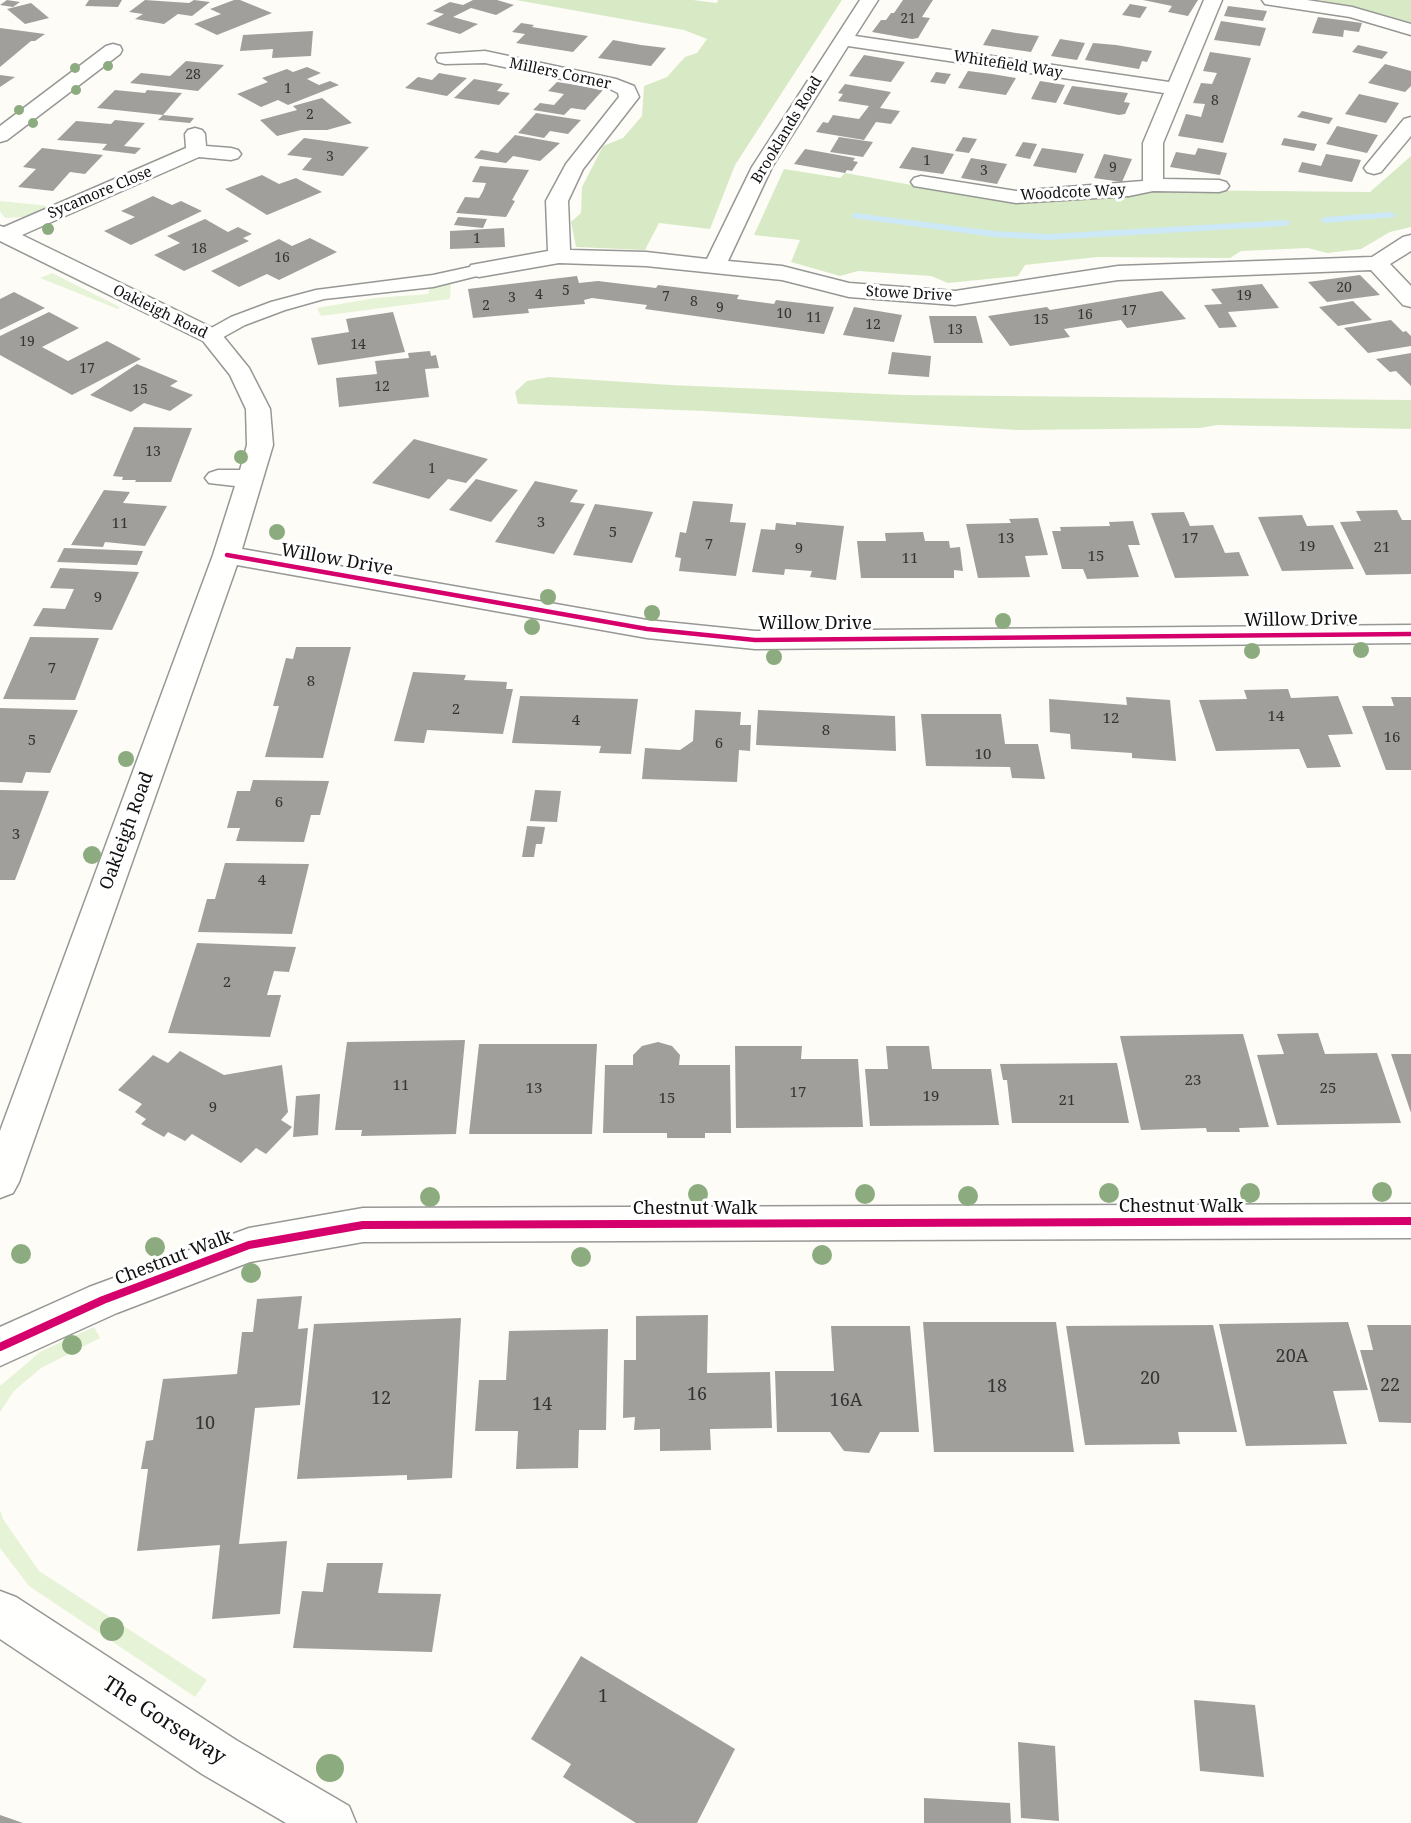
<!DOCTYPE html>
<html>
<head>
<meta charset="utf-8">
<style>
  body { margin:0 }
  canvas { display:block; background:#fdfcf7 }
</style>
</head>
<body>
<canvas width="1411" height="1823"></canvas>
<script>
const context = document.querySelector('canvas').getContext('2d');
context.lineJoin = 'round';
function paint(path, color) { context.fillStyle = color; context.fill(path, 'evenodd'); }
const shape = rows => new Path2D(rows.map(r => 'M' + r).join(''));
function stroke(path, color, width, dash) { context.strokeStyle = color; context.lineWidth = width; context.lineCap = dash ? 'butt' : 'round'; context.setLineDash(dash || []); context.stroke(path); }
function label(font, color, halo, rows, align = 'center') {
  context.font = font + ' "Noto Serif",serif'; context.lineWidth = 6; context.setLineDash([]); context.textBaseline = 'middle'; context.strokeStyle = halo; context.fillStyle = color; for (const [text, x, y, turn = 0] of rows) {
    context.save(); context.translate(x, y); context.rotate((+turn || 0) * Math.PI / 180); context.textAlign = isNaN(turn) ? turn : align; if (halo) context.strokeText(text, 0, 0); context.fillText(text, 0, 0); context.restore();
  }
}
const green = shape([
  [0,201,49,206,23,217,5,218,0,211],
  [52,273,120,307,118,309,40,278],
  [451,284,450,299,321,316,317,308,375,298,428,294,430,287],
  [94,1327,100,1338,41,1368,14,1391,0,1412,0,1386,40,1352],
  [0,1510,3,1519,39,1571,207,1680,195,1697,29,1586,0,1548]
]);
const forest = shape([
  [516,0,693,0,717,3,718,0,842,0,735,165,710,229,659,223,645,250,576,247,571,222,581,213,582,187,603,146,623,138,642,116,644,86,667,77,685,57,697,53,707,39,684,30],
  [1319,0,1411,0,1411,23,1366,10],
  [1411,156,1411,227,1390,232,1361,249,1327,253,1308,248,1241,251,1230,258,1097,257,1025,265,1018,276,948,283,931,276,858,271,840,276,791,262,800,240,754,235,784,169,840,178,845,173,1006,202,1047,202,1166,190,1370,192],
  [549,377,671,385,904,395,1411,400,1411,429,1217,425,1200,428,1018,430,706,411,518,404,515,392,527,381]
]);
const stream = shape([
  [1391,212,1396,215,1395,217,1325,223,1320,220,1325,217,1391,212],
  [856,213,994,231,1048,234,1286,220,1291,223,1286,226,1048,240,994,237,852,218,852,214,856,213]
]);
const building = shape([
  [7,0,20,2,13,7,0,5],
  [89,0,122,0,118,7,85,6],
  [145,0,189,3,194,0,210,2,192,16,178,14,164,24,135,19,143,14,129,12],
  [234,0,240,0,272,13,217,35,194,24,221,14,210,9],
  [473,0,497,0,514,5,496,15,471,8,453,17,478,24,460,34,426,24,444,14,433,11,450,2,463,5],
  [903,0,933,0,922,17,930,18,918,38,912,39,872,32,881,20,886,20,891,13,894,13],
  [1143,0,1198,0,1188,16,1168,12,1172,6],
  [31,3,49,18,25,24,7,9],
  [1130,4,1147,7,1140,18,1122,15],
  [1228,6,1267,11,1263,21,1224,16],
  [1318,17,1348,21,1362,23,1359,32,1344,30,1343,37,1312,33],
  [1221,21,1266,28,1260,46,1214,40],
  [521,23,534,25,532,27,588,36,573,52,516,43,525,34,512,32],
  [0,28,45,34,35,41,31,41,0,67],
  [992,29,1016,33,1039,36,1031,52,983,45],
  [313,31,311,56,272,58,273,49,240,51,243,35],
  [1060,39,1085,43,1077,60,1051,56],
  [613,40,641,45,666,48,651,66,598,58],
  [1093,43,1116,45,1152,51,1147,62,1142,61,1139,69,1085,60],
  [1358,45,1388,52,1382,59,1352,52],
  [1210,52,1251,58,1223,143,1178,136,1186,114,1201,117,1205,104,1193,103,1201,83,1212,84,1217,73,1203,71],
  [864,55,905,62,891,82,849,76],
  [186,61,224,65,198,91,130,83,141,73,170,76],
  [1385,64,1411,71,1411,86,1405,92,1368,83],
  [307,67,321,73,307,79,319,85,330,81,339,85,288,105,278,100,261,107,237,94,268,82,262,78,287,69,293,72],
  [968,71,992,74,1016,78,1006,95,958,88],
  [936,72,951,74,945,84,930,82],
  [439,73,467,78,447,96,405,88,418,77,432,80],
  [0,75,15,77,0,87],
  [474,79,503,84,497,91,510,93,499,105,454,98],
  [1040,81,1065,85,1056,103,1031,99],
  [557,82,570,84,603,90,585,110,571,108,564,115,533,110,540,103,554,105,564,94,548,91],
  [845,84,891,92,880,108,900,111,891,124,876,122,864,140,816,132,823,122,828,123,833,115,859,119,869,106,838,101,843,94,838,93],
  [1072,86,1128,93,1124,102,1130,103,1125,114,1119,115,1063,104],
  [115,90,145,93,147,90,182,93,163,115,97,108],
  [1359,94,1399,103,1386,123,1345,114],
  [322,98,352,123,327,130,301,130,277,136,260,120,297,110,293,106],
  [1302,111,1333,118,1329,124,1297,117],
  [536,113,581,120,568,134,550,131,544,138,518,133],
  [163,115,194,118,190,123,158,120],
  [115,120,145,123,124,146,141,148,135,154,102,150,107,144,57,140,76,121,111,124],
  [1337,126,1378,135,1367,153,1326,144],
  [515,135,560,143,540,161,513,156,506,163,474,158,481,150,498,153],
  [839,137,873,142,863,157,830,152],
  [963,137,977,139,969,153,955,151],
  [304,138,369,147,343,176,302,170,312,158,287,155],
  [1284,138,1317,144,1314,151,1281,145],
  [1023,142,1037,144,1030,159,1015,156],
  [912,147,954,154,943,174,899,168],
  [42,148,103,155,85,174,70,172,53,191,18,187,36,169,23,167],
  [1042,148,1064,151,1084,154,1076,173,1033,166],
  [1198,148,1227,153,1220,175,1170,167,1176,152,1195,155],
  [805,149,855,158,853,161,858,162,852,171,847,170,845,173,794,164],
  [1104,154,1132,159,1122,182,1094,178],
  [1326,154,1361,160,1352,182,1298,172,1302,162,1321,166],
  [971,158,1007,164,997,184,961,178],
  [480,166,529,170,512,200,515,201,506,217,456,213,465,197,479,198,483,191,486,183,472,182],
  [262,175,279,184,296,178,322,192,267,215,225,189],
  [153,196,172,205,181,201,202,211,131,245,104,231,135,217,121,211],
  [458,217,487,219,483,228,454,225],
  [205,219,228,232,238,227,252,234,243,238,249,241,184,271,154,255,180,243,167,236],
  [504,228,505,247,450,249,450,231],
  [310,238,337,252,279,280,267,274,239,287,211,271,279,239,292,246],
  [1360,275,1380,295,1327,302,1308,282],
  [577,276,579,283,598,281,656,288,658,285,739,295,737,299,774,304,776,300,834,307,824,334,645,309,647,305,592,298,584,300,585,304,528,309,529,313,473,318,468,289],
  [1262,284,1279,308,1228,312,1237,327,1219,328,1204,305,1222,304,1211,289],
  [1162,291,1186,319,1127,328,1121,320,1064,329,1070,337,1010,346,988,316,1047,307,1050,310],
  [14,292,45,308,0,330,0,299],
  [1353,301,1372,320,1338,326,1319,307],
  [854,307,902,315,894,342,843,335],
  [49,312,79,328,42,347,68,361,107,341,141,359,72,395,0,355,0,336],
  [393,312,405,352,318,365,311,338,349,332,346,319],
  [929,316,976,316,983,343,934,343],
  [1391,320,1403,332,1406,331,1411,336,1411,346,1368,353,1344,328],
  [430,351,431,356,436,355,439,368,425,369,429,397,339,407,336,378,377,374,375,361,409,358,408,353],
  [892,352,931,356,929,377,888,374],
  [1411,353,1411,386,1396,371,1390,372,1376,359],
  [137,364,178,381,170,386,193,395,170,411,144,403,131,412,90,395],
  [134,427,192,428,171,482,135,482,136,480,122,480,123,477,113,476],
  [414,439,488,459,466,483,448,479,429,499,372,483],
  [476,479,518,490,491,522,449,510],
  [535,481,578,490,570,502,585,504,554,554,495,542],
  [104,490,130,492,123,503,167,506,145,546,105,542,103,547,71,545],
  [693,501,733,504,730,522,746,523,736,576,679,571,681,558,675,557,680,532,686,533],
  [595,504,653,512,632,563,573,555],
  [1397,510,1402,520,1411,520,1411,574,1366,575,1340,522,1361,521,1356,511],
  [1184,512,1190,526,1213,525,1225,553,1239,552,1249,576,1175,578,1151,513],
  [1302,515,1307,526,1333,525,1354,569,1282,571,1258,517],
  [1038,518,1048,555,1025,556,1030,577,978,578,966,524,1011,523,1009,519],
  [1133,521,1140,545,1128,545,1139,577,1087,579,1083,569,1062,569,1052,531,1061,531,1060,527,1110,526,1109,522],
  [796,522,844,526,836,580,810,577,812,571,785,569,784,575,752,572,761,529,775,530,776,523,796,525],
  [923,532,925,541,949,541,950,548,960,547,963,571,954,570,954,578,861,578,857,541,886,541,885,533],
  [64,548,143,551,137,565,57,562],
  [60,568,139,572,112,630,33,626,43,608,65,609,74,589,50,588],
  [30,637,99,638,75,700,3,699],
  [296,647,351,647,323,758,265,757,279,706,273,706,286,658,293,659],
  [413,672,466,675,464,680,507,682,506,689,513,689,503,734,427,730,424,743,394,741],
  [1288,689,1291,698,1338,696,1353,734,1328,735,1341,767,1307,768,1299,749,1216,751,1199,700,1247,699,1244,690],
  [520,696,638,699,631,754,599,753,601,746,512,743],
  [1126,697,1170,700,1176,761,1132,758,1132,753,1071,749,1070,734,1050,732,1049,699,1127,705],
  [1391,697,1411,697,1411,770,1386,770,1362,706,1394,706],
  [0,708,78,710,50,773,26,772,22,783,0,782],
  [695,710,741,712,740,725,751,725,750,751,739,750,737,782,642,779,645,748,680,750,693,741],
  [758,710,895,716,896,751,756,745],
  [921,714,1001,714,1005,744,1038,744,1045,779,1012,778,1010,767,926,766],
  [253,780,329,781,320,815,311,815,304,842,236,841,240,828,227,828,237,791,250,791],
  [0,790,49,791,15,880,0,880],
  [535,790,561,791,557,822,530,821],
  [527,826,545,827,542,844,536,844,534,857,522,857],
  [225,863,309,864,292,934,198,932,207,899,215,899],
  [197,943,296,947,289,972,274,971,267,995,281,995,270,1037,168,1033],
  [1318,1033,1325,1054,1377,1053,1401,1123,1277,1125,1257,1055,1284,1054,1277,1034],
  [1243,1034,1269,1127,1239,1128,1240,1132,1207,1132,1206,1128,1141,1130,1120,1036],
  [465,1040,456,1134,361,1136,362,1130,335,1130,347,1042],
  [658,1042,672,1046,680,1055,679,1065,730,1065,731,1133,705,1133,705,1138,667,1138,667,1133,603,1133,605,1065,633,1065,633,1055,642,1046],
  [479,1044,597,1044,592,1134,469,1134],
  [735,1046,802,1046,801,1059,858,1059,863,1127,736,1128],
  [886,1046,929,1046,932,1069,991,1069,999,1125,870,1126,865,1069,888,1069],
  [180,1051,224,1075,282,1065,288,1112,281,1120,292,1127,266,1154,256,1148,241,1163,192,1134,185,1141,168,1132,164,1137,141,1124,146,1119,135,1112,142,1104,118,1090,153,1055,168,1063],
  [1391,1054,1411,1054,1411,1113],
  [1117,1063,1129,1123,1012,1123,1007,1080,1003,1080,1000,1064],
  [320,1094,318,1135,293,1137,296,1096],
  [302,1296,298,1329,308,1328,300,1405,255,1408,239,1544,287,1541,280,1614,212,1619,220,1545,137,1551,148,1469,141,1469,146,1441,153,1440,163,1379,237,1374,242,1332,253,1332,257,1299],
  [708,1315,707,1373,770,1372,772,1428,710,1429,711,1450,660,1451,660,1429,634,1430,635,1417,623,1418,624,1360,636,1360,636,1316],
  [461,1318,452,1478,407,1480,407,1475,297,1479,314,1324],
  [923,1322,1056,1322,1074,1452,934,1452],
  [1348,1322,1368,1390,1333,1391,1347,1444,1246,1446,1219,1324],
  [1213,1325,1237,1432,1178,1432,1180,1444,1085,1445,1066,1326],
  [1367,1325,1411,1325,1411,1423,1379,1422,1360,1350,1373,1350],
  [831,1326,910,1326,919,1432,880,1432,869,1453,844,1451,830,1432,777,1432,775,1371,834,1371],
  [608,1329,606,1430,579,1430,578,1468,516,1469,518,1431,475,1431,479,1380,506,1380,509,1331],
  [327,1563,383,1563,378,1593,441,1594,432,1652,293,1648,302,1591,323,1592],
  [581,1656,735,1749,697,1823,636,1823,563,1777,571,1764,531,1739],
  [1194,1700,1255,1705,1264,1777,1200,1771],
  [1018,1742,1055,1746,1059,1821,1021,1818],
  [924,1798,1010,1803,1011,1823,924,1823],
  [0,1815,23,1823,0,1823]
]);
const service = shape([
  [479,265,485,266,488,270,485,274,433,287,324,299,285,310,245,325,218,340,204,340,201,336,204,332,231,317,271,302,316,290,433,275,479,265]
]);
const minor = shape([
  [860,0,878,0,855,36,1169,82,1204,0,1222,0,1163,143,1163,179,1219,180,1226,182,1229,186,1226,190,1219,192,1153,191,1129,196,1016,203,914,186,911,182,914,178,921,176,1016,191,1143,181,1143,143,1164,93,848,46,772,167,728,261,782,266,849,283,955,291,1118,266,1372,257,1403,237,1411,235,1411,251,1390,264,1411,286,1411,307,1403,305,1371,270,1118,280,955,305,849,297,782,280,646,266,559,263,479,277,471,275,468,270,471,265,548,251,546,201,566,164,619,97,618,93,610,89,485,63,445,64,438,62,436,58,438,54,485,51,616,79,634,86,639,97,583,169,568,201,570,250,646,252,707,259,752,167,860,0],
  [1262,0,1307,0,1352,7,1411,24,1411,35,1350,17,1271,5,1265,4,1262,0],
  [113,44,120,46,122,50,120,54,7,140,0,142,0,126,106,46,113,44],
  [1411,117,1411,136,1381,172,1374,174,1367,172,1364,168,1367,164,1404,119,1411,117],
  [195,128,202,130,205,134,206,146,231,148,238,150,241,154,238,158,231,160,199,157,22,235,219,331,249,368,270,409,273,445,242,549,647,620,755,631,1411,625,1411,643,755,649,647,638,237,565,19,1182,13,1193,0,1198,0,1131,213,555,235,486,209,483,205,478,209,473,218,470,240,470,247,445,246,409,230,375,203,341,0,241,0,226,4,227,186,148,185,134,188,130,195,128],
  [1411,1204,1411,1238,363,1242,250,1262,117,1313,0,1366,0,1327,89,1287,249,1228,363,1208,1411,1204],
  [0,1591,16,1597,236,1740,349,1806,356,1823,286,1823,202,1774,0,1639,0,1591]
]);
const cyclewayFar1 = shape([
  [227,555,647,629,755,640,1411,634]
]);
const cycleway = shape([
  [0,1347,103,1300,249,1245,363,1225,1411,1221]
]);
const trees = [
  [108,66,5],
  [75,68,5],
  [76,90,5],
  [19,110,5],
  [33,123,5],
  [48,229,6],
  [241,457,7],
  [277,532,8],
  [548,597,8],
  [652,613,8],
  [1003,621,8],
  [532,627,8],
  [1361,650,8],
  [1252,651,8],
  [774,657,8],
  [126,759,8],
  [92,855,9],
  [1382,1192,10],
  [1109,1193,10],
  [1250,1193,10],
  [698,1194,10],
  [865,1194,10],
  [968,1196,10],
  [430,1197,10],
  [155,1247,10],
  [21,1254,10],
  [822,1255,10],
  [581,1257,10],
  [251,1273,10],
  [72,1345,10],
  [112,1629,12],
  [330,1768,14]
];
const farNumbernames = [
  ["21",908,19],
  ["28",193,75],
  ["1",288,89],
  ["8",1215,101],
  ["2",310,115],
  ["3",330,157],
  ["1",927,161],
  ["9",1113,168],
  ["3",984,171],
  ["1",477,239],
  ["18",199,249],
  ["16",282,258],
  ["20",1344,288],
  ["5",566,291],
  ["4",539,295],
  ["19",1244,296],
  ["7",666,297],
  ["3",512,298],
  ["8",694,302],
  ["2",486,306],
  ["9",720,308],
  ["17",1129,311],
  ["10",784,314],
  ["16",1085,315],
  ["11",814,318],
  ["15",1041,320],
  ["12",873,325],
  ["13",955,330],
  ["19",27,342],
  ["14",358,345],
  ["17",87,369],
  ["12",382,387],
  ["15",140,390],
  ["13",153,452],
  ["1",432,469]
];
const farStreetnames = [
  ["Whitefield Way",1008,65,9],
  ["Millers Corner",560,74,12],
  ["Brooklands Road",787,130,-59],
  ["Sycamore Close",100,193,-23],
  ["Woodcote Way",1073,193,-3],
  ["Stowe Drive",909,294,3],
  ["Oakleigh Road",160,312,26]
];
const numberNames = [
  ["3",541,523],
  ["11",120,524],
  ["5",613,533],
  ["13",1006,539],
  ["17",1190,539],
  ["7",709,545],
  ["19",1307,547],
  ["21",1382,548],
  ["9",799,549],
  ["15",1096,557],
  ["11",910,559],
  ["9",98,598],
  ["7",52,669],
  ["8",311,682],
  ["2",456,710],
  ["14",1276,717],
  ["12",1111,719],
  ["4",576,721],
  ["8",826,731],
  ["16",1392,738],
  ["5",32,741],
  ["6",719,744],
  ["10",983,755],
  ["6",279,803],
  ["3",16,835],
  ["4",262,881],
  ["2",227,983],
  ["23",1193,1081],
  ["11",401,1086],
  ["13",534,1089],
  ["25",1328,1089],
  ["17",798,1093],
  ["19",931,1097],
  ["15",667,1099],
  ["21",1067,1101],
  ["9",213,1108]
];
const streetNames = [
  ["Willow Drive",337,560,10],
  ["Willow Drive",1301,620,-1],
  ["Willow Drive",815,624],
  ["Oakleigh Road",127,831,-70],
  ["Chestnut Walk",1181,1207],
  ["Chestnut Walk",695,1209],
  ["Chestnut Walk",174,1258,-21]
];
const nearNumbernames = [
  ["20A",1292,1357],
  ["20",1150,1379],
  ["22",1390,1386],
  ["18",997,1387],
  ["16",697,1395],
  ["12",381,1399],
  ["16A",846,1401],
  ["14",542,1405],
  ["10",205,1424],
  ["1",603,1697]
];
const nearStreetnames = [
  ["The Gorseway",164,1721,33]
];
paint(green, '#e7f3d7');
paint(forest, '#d8eac5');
paint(stream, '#cde8f7');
paint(building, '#a19f9c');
stroke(service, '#979795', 3);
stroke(minor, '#979795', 3);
paint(service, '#fffffe');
paint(minor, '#fffffe');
stroke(cyclewayFar1, '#d6006c', 4.5);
stroke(cycleway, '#d6006c', 8);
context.fillStyle = '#8cac80';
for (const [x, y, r] of trees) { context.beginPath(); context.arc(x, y, r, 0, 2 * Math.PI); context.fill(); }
label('14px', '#353434', null, farNumbernames);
label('15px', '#111', '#fff', farStreetnames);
label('15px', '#353434', null, numberNames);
label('18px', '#111', '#fff', streetNames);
label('18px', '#353434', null, nearNumbernames);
label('21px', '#111', '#fff', nearStreetnames);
</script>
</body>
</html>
